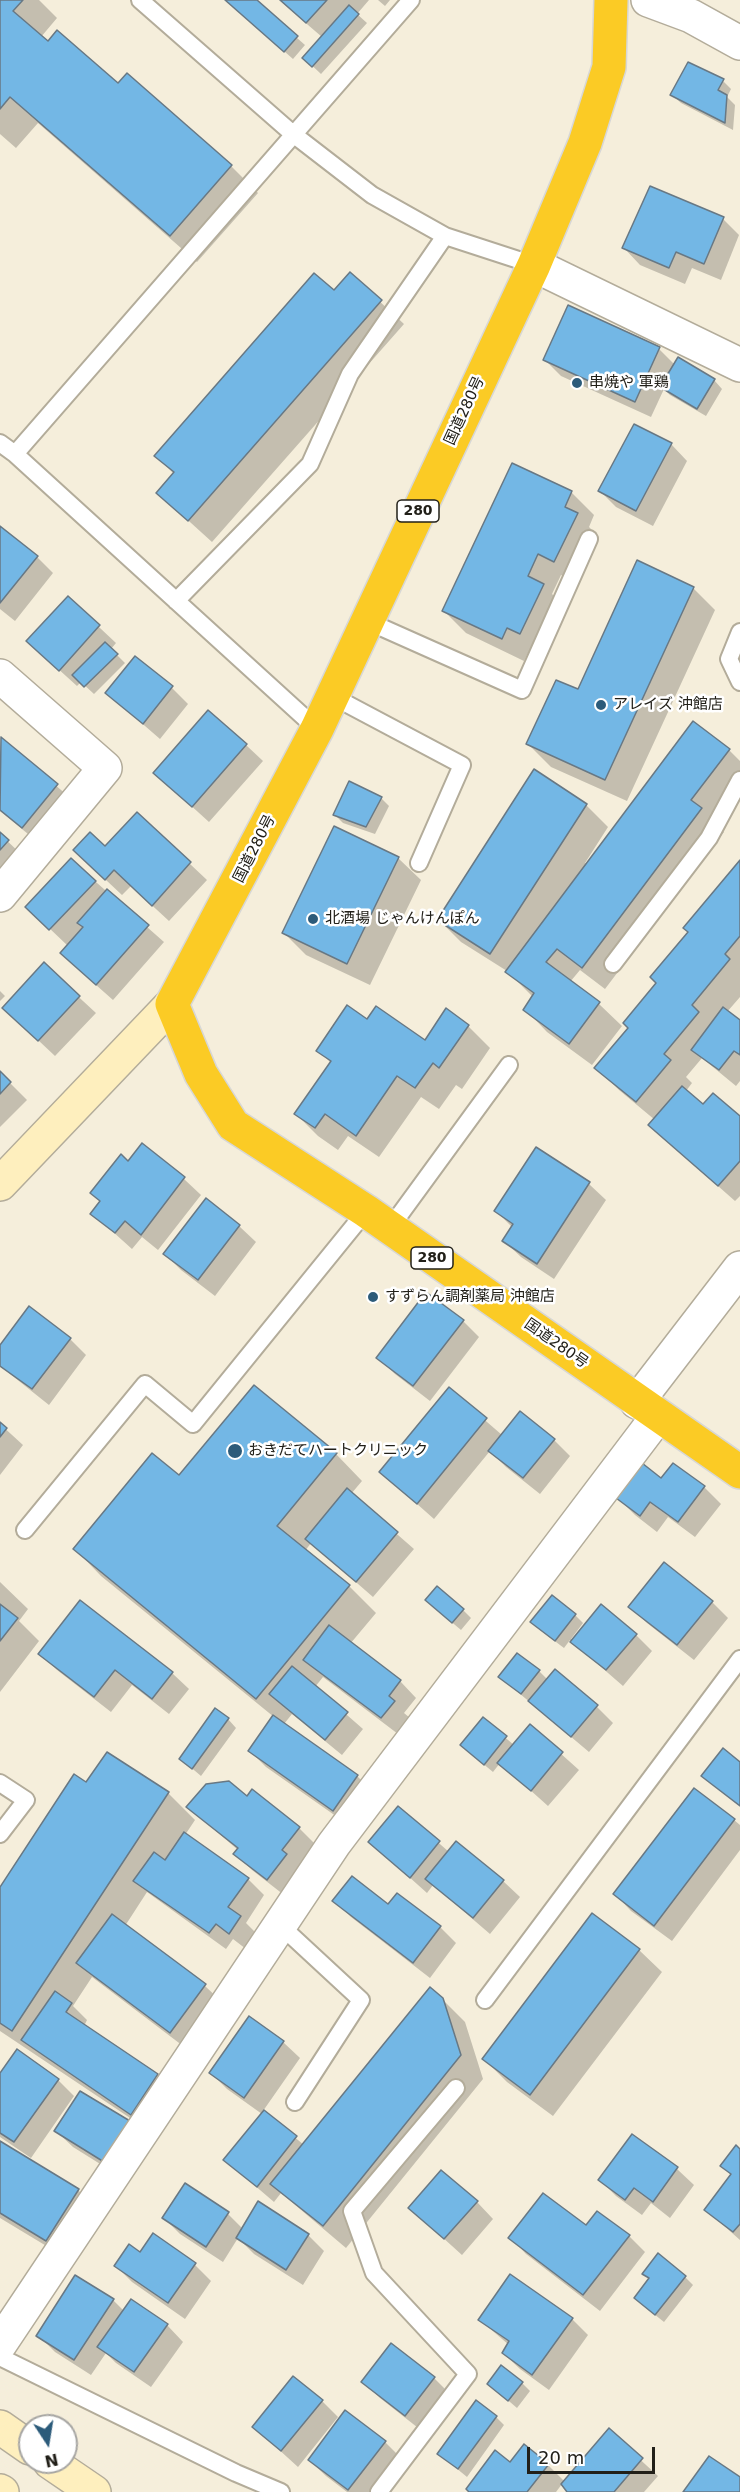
<!DOCTYPE html>
<html>
<head>
<meta charset="utf-8">
<style>
  body { margin:0 }
  #map { position:relative; width:740px; height:2492px; overflow:hidden; background:#f5eedb; font-family:"DejaVu Sans",sans-serif }
  canvas { display:block }
  .north { position:absolute; left:18px; top:2414px; width:60px; height:60px; box-sizing:border-box; background:#fff; border:2px solid #a7a6a3; border-radius:50%; rotate:168deg; font-size:16px; font-weight:700; line-height:24px; text-align:center; color:#222019 }
  .north::after { content:''; display:block; margin:auto; width:21px; height:27px; background:#2c5b7a; clip-path:polygon(50% 0,100% 100%,50% 72%,0 100%) }
  .scale { position:absolute; left:527px; top:2447px; width:128px; height:27px; box-sizing:border-box; border:3px solid #222019; border-top:0; padding-left:8px; font-size:18px; line-height:21px; white-space:nowrap; color:#222019; -webkit-text-stroke:4px #fff; paint-order:stroke }
</style>
</head>
<body>
<div id="map">
<canvas width="740" height="2492"></canvas>
<div class="north">N</div>
<div class="scale">20 m</div>
</div>
<script>
const context = document.querySelector('canvas').getContext('2d');
context.lineJoin = 'round';
function paint(path, color) { context.fillStyle = color; context.fill(path, 'evenodd'); }
const shape = rows => new Path2D(rows.map(r => 'M' + r).join(''));
function stroke(path, color, width, dash) { context.strokeStyle = color; context.lineWidth = width; context.lineCap = dash ? 'butt' : 'round'; context.setLineDash(dash || []); context.stroke(path); }
function label(font, color, halo, rows, align = 'center') {
  context.font = font + ' "DejaVu Sans","Noto Sans JP",sans-serif'; context.lineWidth = 5; context.setLineDash([]); context.textBaseline = 'middle'; context.strokeStyle = halo; context.fillStyle = color; for (const [text, x, y, turn = 0] of rows) {
    context.save(); context.translate(x, y); context.rotate((+turn || 0) * Math.PI / 180); context.textAlign = isNaN(turn) ? turn : align; if (halo) context.strokeText(text, 0, 0); context.fillText(text, 0, 0); context.restore();
  }
}
const shadow = shape([
  [0,0,39,0,57,18,41,37,118,85,127,75,231,166,258,193,197,262,38,123,16,148,0,134],
  [226,0,254,0,305,45,293,59],
  [279,0,369,0,357,14,367,23,321,74,304,58,322,37],
  [378,0,390,0,385,6],
  [723,81,731,89,727,97,735,105,733,130,681,103,672,95],
  [723,219,739,235,721,280,692,268,685,284,640,265,624,248],
  [350,274,404,324,212,542,158,493,174,474,156,456,334,292],
  [659,349,675,365,714,380,722,389,706,416,670,395,664,389,651,417,561,376,545,360],
  [671,444,687,461,653,526,616,507,600,491],
  [571,492,594,515,589,527,599,537,577,584,561,575,552,594,566,608,543,655,530,649,524,661,466,633,444,611],
  [0,527,37,557,53,573,15,621,0,609],
  [693,588,715,610,627,801,551,767,528,744,578,691],
  [68,598,116,643,111,649,125,663,94,694,81,682,77,686,45,657],
  [135,658,172,688,188,704,160,739,107,693],
  [1,739,74,801,39,843,0,811],
  [246,745,263,761,209,822,155,773],
  [729,750,740,761,740,788,714,822,724,832,605,989,580,970,570,982,599,1004,622,1026,592,1065,547,1032,525,1009,533,997,507,971,461,942,439,920,586,805,608,827,585,863,587,864],
  [381,798,389,806,375,834,343,823,335,815],
  [137,814,207,880,169,921,131,886,122,895,91,866],
  [0,834,24,857,0,885],
  [398,858,421,880,370,985,306,955,284,933],
  [71,860,164,942,113,1000,78,969,68,946,27,907],
  [740,862,740,997,727,1012,740,1022,740,1081,736,1086,702,1058,686,1077,692,1083,686,1091,703,1106,740,1118,740,1196,735,1201,667,1141,655,1120,619,1090,597,1068,630,1028,690,932],
  [44,965,96,1013,55,1056,4,1008],
  [0,991,5,996,0,1001],
  [368,1021,425,1042,468,1026,490,1048,462,1089,456,1085,439,1109,421,1097,379,1157,348,1136,338,1150,318,1136,296,1114,331,1063,318,1050],
  [0,1073,27,1100,0,1127],
  [142,1145,184,1179,201,1195,158,1250,142,1237,132,1249,92,1213],
  [536,1149,589,1184,606,1200,554,1279,521,1257,504,1241,513,1228,496,1211],
  [206,1200,239,1226,256,1242,215,1296,181,1270,165,1254],
  [463,1321,479,1337,430,1401,395,1374,378,1358],
  [70,1339,86,1355,49,1405,0,1366,0,1347],
  [449,1389,502,1435,554,1440,570,1456,540,1494,506,1467,490,1451,434,1519,381,1472],
  [0,1424,23,1445,0,1475],
  [336,1454,362,1481,351,1494,414,1549,373,1597,311,1543,305,1551,349,1586,376,1613,350,1644,400,1681,416,1698,404,1713,410,1718,398,1734,323,1677,315,1687,363,1729,342,1755,292,1714,284,1724,357,1776,374,1793,350,1826,266,1767,250,1751,274,1717,101,1576,75,1549,180,1477],
  [673,1465,704,1487,721,1504,695,1537,668,1517,657,1532,635,1515,618,1498,662,1480],
  [0,1582,28,1609,19,1621,39,1641,0,1692],
  [81,1602,172,1673,189,1689,169,1714,132,1685,111,1712,57,1670,40,1654],
  [712,1602,728,1618,694,1660,647,1623,630,1607],
  [435,1608,463,1610,471,1618,461,1630],
  [575,1615,583,1623,571,1639,573,1641,636,1635,652,1651,623,1686,570,1640,564,1648,540,1630],
  [539,1671,548,1680,597,1707,613,1723,589,1752,500,1677],
  [228,1719,236,1728,201,1776,181,1759],
  [483,1719,514,1745,530,1726,579,1770,548,1806,500,1763,493,1772,470,1753],
  [86,1784,168,1793,195,1820,185,1835,248,1879,264,1895,246,1923,257,1934,246,1949,233,1939,226,1949,147,1892,125,1926,205,1986,222,2002,187,2049,92,1977,73,2006,87,2020,84,2026,157,2075,173,2092,148,2130,0,2031,0,1889],
  [252,1791,299,1828,316,1845,298,1867,303,1872,284,1895,252,1870,236,1854,238,1850,188,1807,247,1798],
  [399,1808,449,1852,456,1843,503,1881,520,1897,490,1934,433,1885,427,1893,370,1842],
  [734,1820,740,1825,740,1850,672,1941,631,1911,615,1894],
  [334,1900,388,1906,440,1927,456,1943,430,1978,351,1917],
  [639,1950,662,1972,553,2116,507,2082,484,2059],
  [442,1999,465,2022,483,2079,346,2248,281,2193,274,2202,225,2160,262,2114,227,2089,211,2073,283,2042,300,2058,263,2111,304,2145],
  [0,2076,58,2080,74,2096,31,2158,0,2137],
  [56,2131,145,2139,121,2177,73,2147],
  [633,2136,677,2169,694,2185,670,2218,651,2203,642,2215,616,2196,600,2180],
  [0,2143,78,2190,94,2207,63,2256,0,2218],
  [740,2150,740,2240,706,2210,732,2176,722,2166],
  [477,2202,493,2219,462,2255,410,2208],
  [228,2214,243,2229,308,2235,324,2251,303,2285,254,2254,238,2238,223,2262,180,2234,164,2218],
  [586,2227,629,2236,645,2252,600,2311,526,2254,510,2237],
  [154,2236,195,2265,211,2281,185,2319,132,2282,116,2266,141,2254],
  [644,2274,685,2277,693,2285,664,2322,644,2306,650,2279],
  [113,2300,124,2311,167,2325,183,2342,151,2387,116,2363,106,2353,91,2375,55,2352,38,2335],
  [572,2319,588,2335,549,2390,520,2369,503,2353,509,2345,480,2320],
  [392,2345,434,2378,451,2395,422,2431,380,2398,363,2382],
  [522,2383,530,2391,517,2408,489,2384],
  [322,2401,338,2417,298,2467,254,2427],
  [496,2417,504,2425,467,2477,439,2454],
  [609,2431,658,2476,644,2492,569,2492,562,2484,556,2492,471,2492,548,2465,565,2482],
  [385,2442,401,2458,375,2492,347,2492,326,2476,309,2460]
]);
const building = shape([
  [0,0,23,0,13,11,48,41,57,30,118,83,127,73,232,165,170,236,10,97,0,109,0,0],
  [225,0,257,0,298,36,284,52,225,0],
  [280,0,327,0,306,23,280,0],
  [349,5,359,14,312,67,302,58,349,5],
  [688,62,724,79,718,90,727,95,725,123,670,95,688,62],
  [650,186,724,217,704,264,676,252,669,268,622,248,650,186],
  [350,272,382,300,188,521,156,493,174,472,154,456,314,273,334,290,350,272],
  [568,305,660,347,635,402,543,360,568,305],
  [678,357,715,379,697,409,660,387,678,357],
  [634,424,672,443,636,511,598,491,634,424],
  [512,463,572,491,565,507,578,513,554,562,538,554,528,576,544,584,520,634,507,628,502,639,442,611,512,463],
  [0,526,38,556,0,603,0,526],
  [637,560,694,587,605,780,526,744,556,680,578,689,637,560],
  [68,596,100,625,59,671,26,641,68,596],
  [105,642,118,654,84,687,72,675,105,642],
  [135,656,173,686,143,724,105,693,135,656],
  [208,710,247,744,192,807,153,773,208,710],
  [693,721,730,749,691,800,702,808,582,968,557,949,546,962,600,1002,569,1044,523,1010,534,993,505,972,693,721],
  [1,737,58,784,22,828,0,810,1,737],
  [534,769,587,804,490,954,437,920,534,769],
  [349,781,382,797,366,827,333,815,349,781],
  [137,812,191,862,152,906,114,870,105,880,73,850,90,832,105,846,137,812],
  [334,826,399,857,347,964,282,933,334,826],
  [0,832,9,840,0,850,0,832],
  [71,858,96,881,49,930,25,907,71,858],
  [740,860,740,936,725,954,730,959,692,1005,699,1012,664,1054,671,1060,636,1102,594,1068,628,1028,623,1023,656,983,650,977,688,932,683,928,740,860],
  [107,889,149,925,96,985,60,953,83,927,77,923,107,889],
  [44,962,80,996,38,1041,2,1008,44,962],
  [347,1005,367,1019,376,1006,425,1040,446,1008,469,1025,439,1068,433,1063,415,1088,397,1076,356,1136,325,1114,315,1128,294,1114,331,1061,316,1051,347,1005],
  [723,1007,740,1020,740,1055,734,1051,719,1070,691,1050,723,1007],
  [0,1071,11,1082,0,1094,0,1071],
  [682,1086,703,1104,713,1093,740,1116,740,1161,718,1186,648,1125,682,1086],
  [142,1143,185,1177,141,1235,125,1221,115,1233,90,1214,100,1201,90,1193,121,1154,128,1161,142,1143],
  [536,1147,590,1182,537,1264,502,1241,513,1224,494,1211,536,1147],
  [206,1198,240,1225,198,1280,163,1254,206,1198],
  [426,1292,464,1320,413,1386,376,1358,426,1292],
  [29,1306,71,1338,32,1389,0,1366,0,1345,29,1306],
  [254,1385,337,1453,277,1526,350,1585,256,1699,73,1549,152,1453,179,1475,254,1385],
  [449,1387,487,1418,417,1504,379,1472,449,1387],
  [520,1411,555,1439,523,1478,488,1451,520,1411],
  [0,1422,7,1428,0,1437,0,1422],
  [642,1463,661,1478,673,1463,705,1486,678,1522,650,1502,640,1516,616,1498,642,1463],
  [347,1488,398,1532,356,1582,305,1539,347,1488],
  [664,1562,713,1601,677,1645,628,1607,664,1562],
  [437,1586,464,1609,452,1623,425,1600,437,1586],
  [552,1595,576,1614,555,1641,530,1622,552,1595],
  [80,1600,173,1672,152,1699,115,1670,94,1697,38,1654,80,1600],
  [0,1604,18,1618,0,1641,0,1604],
  [601,1604,637,1634,606,1670,570,1642,601,1604],
  [329,1625,401,1680,389,1696,395,1701,381,1718,303,1660,329,1625],
  [517,1653,540,1670,521,1694,498,1677,517,1653],
  [292,1666,348,1712,325,1740,269,1694,292,1666],
  [555,1669,598,1705,571,1737,528,1701,555,1669],
  [215,1708,229,1718,192,1769,179,1759,215,1708],
  [273,1715,358,1775,333,1811,248,1751,273,1715],
  [483,1717,507,1736,484,1765,460,1745,483,1717],
  [530,1724,563,1752,531,1791,497,1763,530,1724],
  [723,1748,740,1762,740,1806,701,1776,723,1748],
  [107,1752,169,1792,12,2031,0,2023,0,1887,74,1774,86,1782,107,1752],
  [229,1781,247,1796,252,1789,300,1827,282,1850,287,1854,267,1880,233,1854,238,1848,186,1807,206,1784,229,1781],
  [694,1788,735,1819,654,1926,613,1894,694,1788],
  [398,1806,440,1841,410,1878,368,1842,398,1806],
  [184,1832,249,1878,228,1907,241,1916,229,1934,216,1924,209,1933,133,1881,154,1852,165,1860,184,1832],
  [456,1841,504,1880,473,1918,425,1879,456,1841],
  [352,1876,388,1904,397,1893,441,1926,413,1963,332,1901,352,1876],
  [592,1913,640,1949,530,2095,482,2059,592,1913],
  [112,1914,206,1984,170,2033,76,1963,112,1914],
  [430,1987,443,1998,461,2055,323,2226,270,2184,430,1987],
  [55,1991,72,2003,66,2012,158,2074,131,2115,21,2040,55,1991],
  [249,2016,284,2041,244,2098,209,2073,249,2016],
  [17,2049,59,2079,14,2142,0,2133,0,2073,17,2049],
  [80,2091,130,2121,104,2162,54,2131,80,2091],
  [264,2110,297,2136,257,2187,223,2160,264,2110],
  [632,2134,678,2167,653,2202,634,2188,625,2200,598,2180,632,2134],
  [0,2141,79,2189,46,2241,0,2213,0,2141],
  [736,2145,740,2149,740,2224,733,2232,704,2210,731,2174,720,2166,736,2145],
  [441,2170,478,2201,444,2239,408,2208,441,2170],
  [185,2183,229,2212,206,2247,162,2218,185,2183],
  [543,2193,586,2225,597,2211,630,2235,583,2295,508,2238,543,2193],
  [258,2201,309,2234,286,2270,236,2238,258,2201],
  [153,2233,196,2263,168,2303,114,2266,129,2244,140,2252,153,2233],
  [658,2253,686,2276,655,2315,634,2298,649,2278,642,2274,658,2253],
  [510,2274,573,2318,532,2375,502,2353,509,2341,478,2320,510,2274],
  [75,2275,114,2299,74,2360,36,2336,75,2275],
  [131,2299,168,2324,134,2372,97,2347,131,2299],
  [391,2343,435,2377,405,2416,361,2382,391,2343],
  [501,2365,523,2382,508,2401,487,2384,501,2365],
  [293,2376,323,2400,281,2451,252,2427,293,2376],
  [476,2400,497,2416,458,2469,437,2454,476,2400],
  [345,2410,386,2441,348,2490,308,2460,345,2410],
  [609,2428,643,2458,614,2492,567,2492,561,2484,609,2428],
  [524,2444,549,2464,527,2492,469,2492,466,2489,495,2450,510,2462,524,2444],
  [709,2456,740,2477,740,2492,683,2492,709,2456]
]);
const lane = shape([
  [140,0,293,134,372,195,445,236,534,265],
  [0,443,15,454],
  [176,601,310,464,350,374,445,236],
  [367,621,522,690,589,539],
  [740,632,729,659,740,682],
  [332,696,462,765,419,863],
  [317,729,15,454,411,0],
  [613,964,709,838,740,780],
  [390,1228,509,1065],
  [25,1530,145,1384,193,1424,366,1211],
  [0,1783,26,1800,0,1834],
  [280,1925,361,2000,295,2102],
  [485,2000,740,1659],
  [0,2357,236,2473,281,2492],
  [379,2492,468,2374,374,2273,352,2211,456,2088]
]);
const street = shape([
  [648,0,691,16,740,43],
  [534,265,740,365],
  [0,676,105,768,0,895],
  [637,1402,740,1268],
  [0,2344,334,1844,658,1416]
]);
const secondary = shape([
  [0,1184,172,1004],
  [0,2427,30,2448],
  [50,2462,94,2492],
  [0,2491,2,2492]
]);
const highway = shape([
  [611,0,609,67,585,143,534,265,317,729,172,1004,201,1074,233,1125,366,1211,740,1472]
]);
const markers = [
  [577,383,6,"#2c5b7a"],
  [601,705,6,"#2c5b7a"],
  [313,919,6,"#2c5b7a"],
  [373,1297,6,"#2c5b7a"],
  [235,1451,8,"#2c5b7a"]
];
const shields = [
  [418,511,42],
  [432,1258,42]
];
const shieldNames = [
  ["280",418,511],
  ["280",432,1258]
];
const poiNames = [
  ["串焼や 軍鶏",589,383],
  ["アレイズ 沖館店",613,705],
  ["北酒場 じゃんけんぽん",325,919],
  ["すずらん調剤薬局 沖館店",385,1297],
  ["おきだてハートクリニック",248,1451]
];
const streetNames = [
  ["国道280号",465,411,-65],
  ["国道280号",255,849,-63],
  ["国道280号",556,1344,35]
];
paint(shadow, '#0003');
paint(building, '#73b7e5');
stroke(building, '#687884', 1.5);
stroke(lane, '#b3ac9a', 20);
stroke(street, '#b3ac9a', 36);
stroke(secondary, '#b3ac9a', 36);
stroke(highway, '#d7d7d6', 36);
stroke(lane, '#fff', 16);
stroke(street, '#fff', 33);
stroke(secondary, '#feefbe', 33);
stroke(highway, '#fbcb25', 33);
for (const [x, y, r, color] of markers) { const dot = new Path2D(); dot.arc(x, y, r, 0, 2 * Math.PI); context.fillStyle = color; context.fill(dot); stroke(dot, '#fff', 2); }
for (const [x, y, w] of shields) { const box = new Path2D(); box.roundRect(x - w / 2, y - 11, w, 22, 4.5); context.fillStyle = '#fff'; context.fill(box); stroke(box, '#222019', 1.5); }
label('bold 14px', '#222019', null, shieldNames);
label('15px', '#222019', '#fff', poiNames, 'left');
label('15px', '#222019', '#fff', streetNames);
</script>
</body>
</html>
